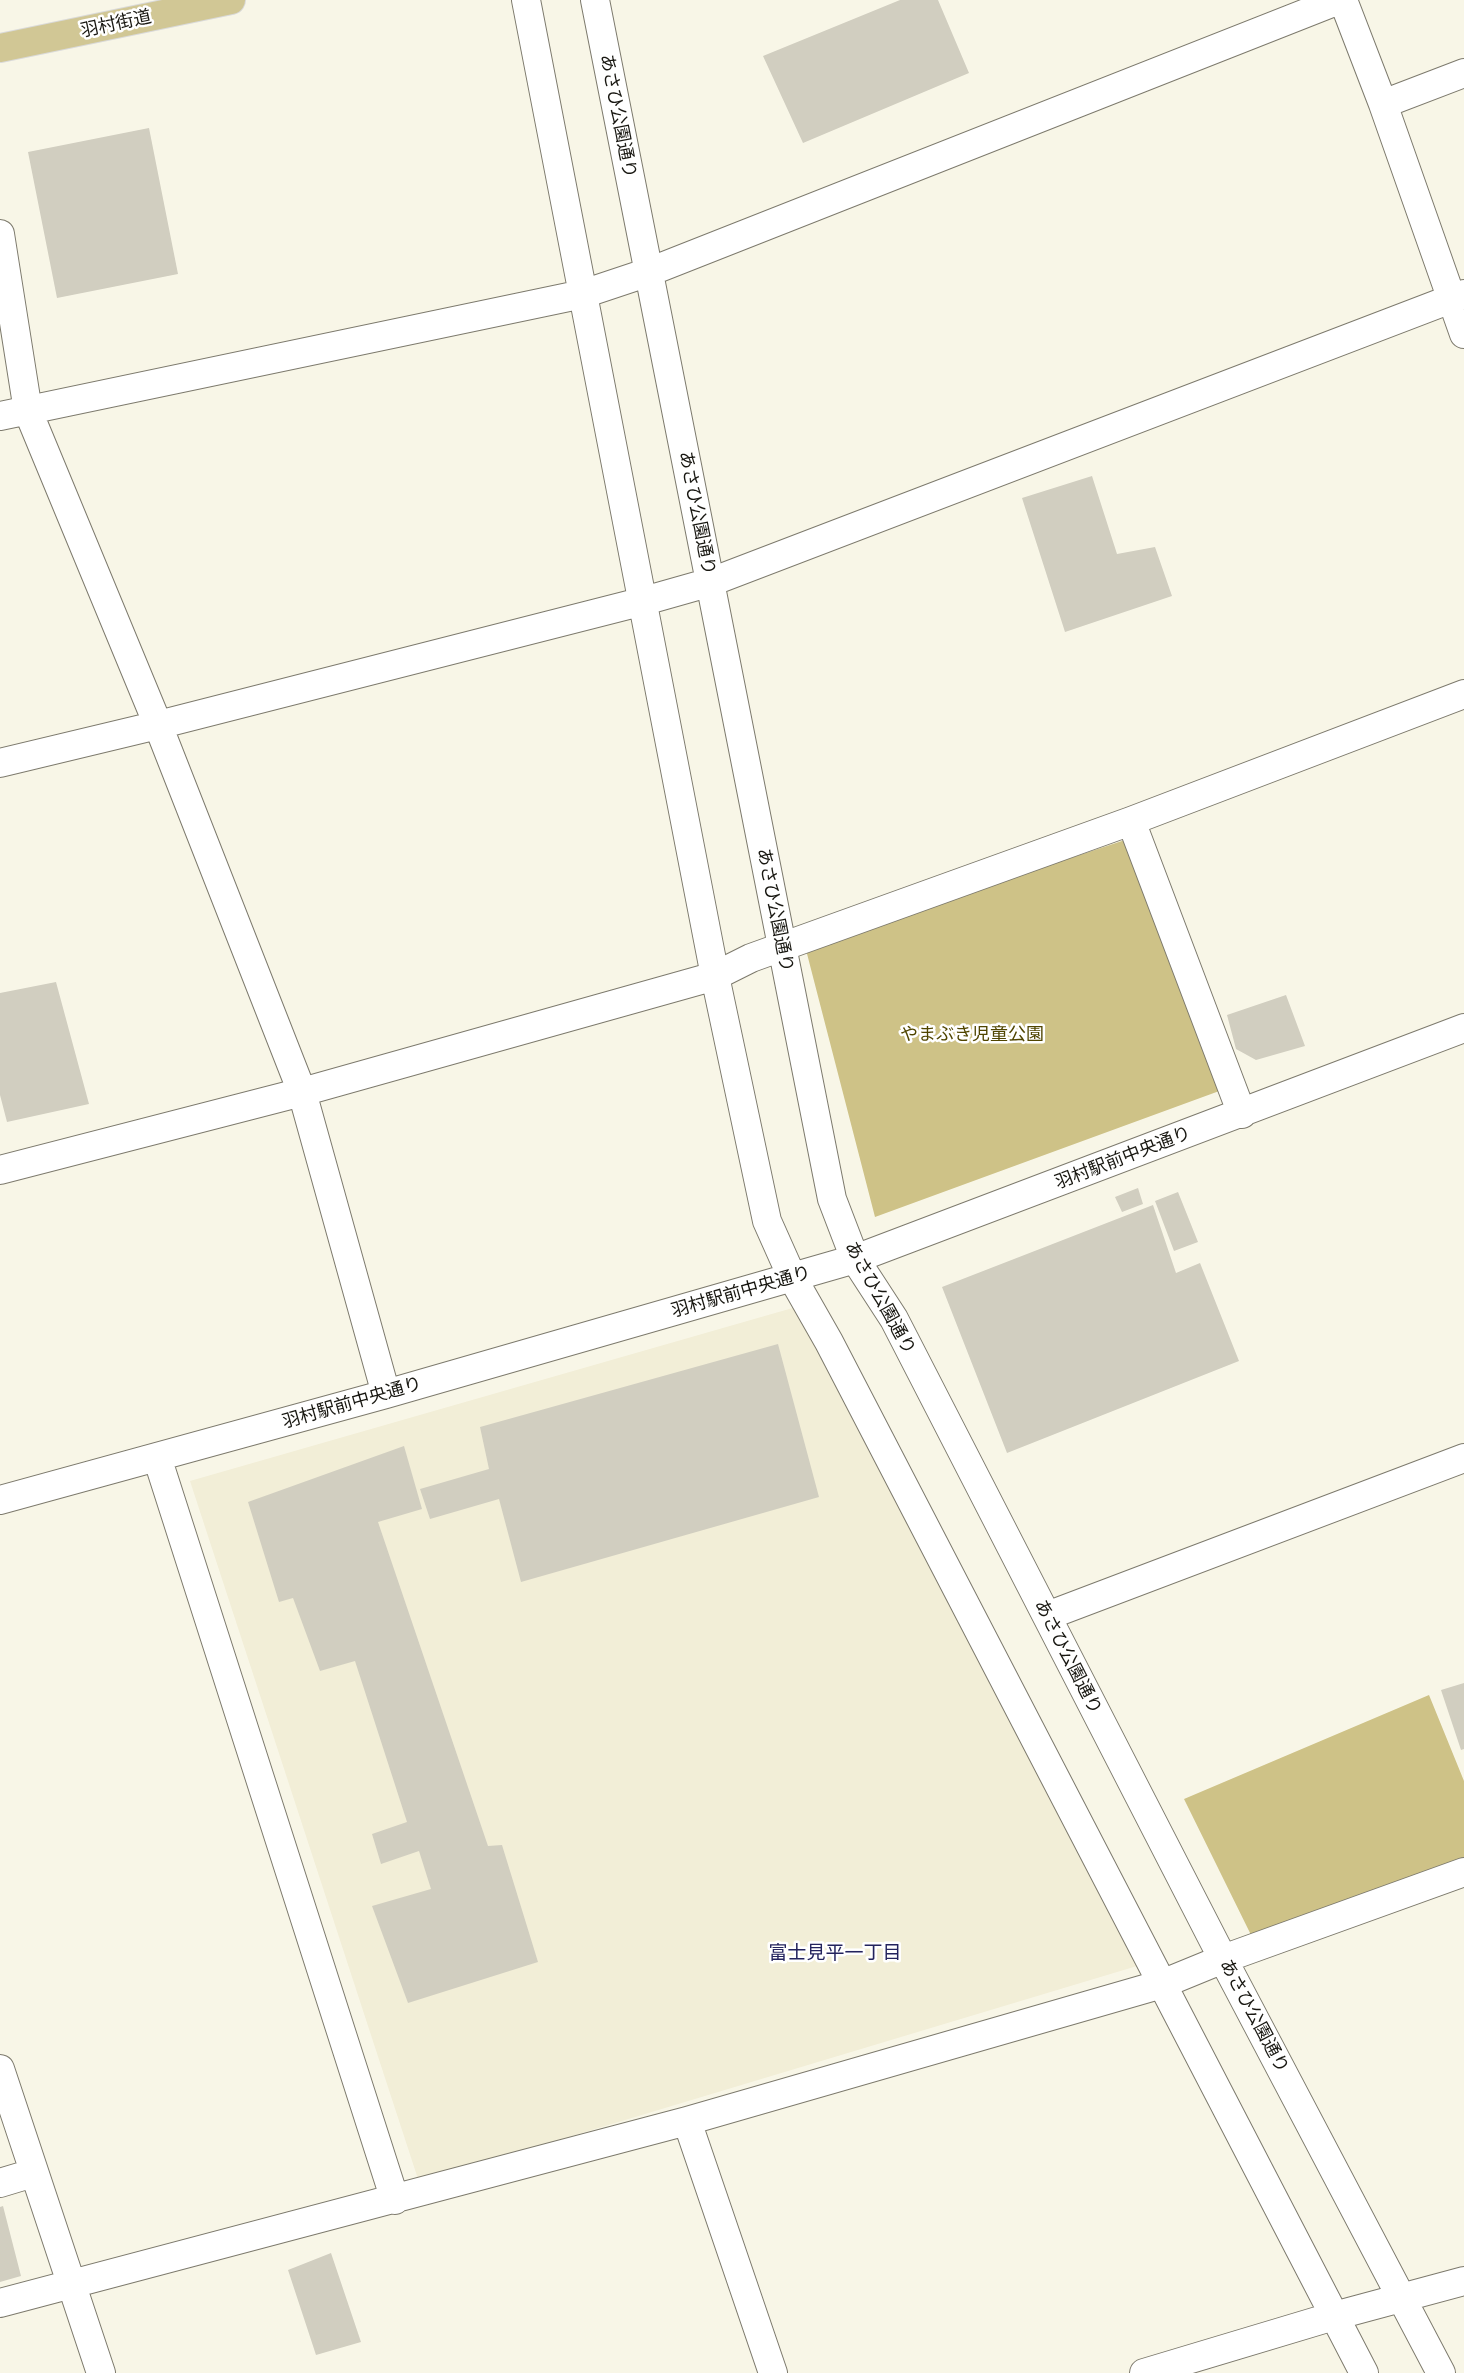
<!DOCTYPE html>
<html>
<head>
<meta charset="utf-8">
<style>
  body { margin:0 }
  canvas { display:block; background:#f8f6e7 }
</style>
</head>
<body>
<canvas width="1464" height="2373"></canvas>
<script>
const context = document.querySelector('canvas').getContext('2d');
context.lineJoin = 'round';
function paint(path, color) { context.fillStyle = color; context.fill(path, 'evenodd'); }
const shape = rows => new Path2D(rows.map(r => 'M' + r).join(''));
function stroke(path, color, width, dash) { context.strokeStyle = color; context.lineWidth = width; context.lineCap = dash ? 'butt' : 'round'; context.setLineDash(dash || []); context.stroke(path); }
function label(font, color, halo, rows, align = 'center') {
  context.font = font + ' Raleway,"Noto Sans JP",sans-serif'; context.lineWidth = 5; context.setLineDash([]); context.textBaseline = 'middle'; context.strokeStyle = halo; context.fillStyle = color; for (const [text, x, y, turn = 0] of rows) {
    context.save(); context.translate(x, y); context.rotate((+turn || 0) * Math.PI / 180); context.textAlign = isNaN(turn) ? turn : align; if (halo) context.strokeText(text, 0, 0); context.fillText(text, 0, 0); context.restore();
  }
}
const built = shape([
  [803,1305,1147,1963,419,2182,190,1481]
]);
const green = shape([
  [1128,839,1222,1090,875,1217,805,946],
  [1429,1695,1464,1781,1464,1859,1253,1939,1184,1799]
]);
const building = shape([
  [900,0,938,0,969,73,803,143,763,56],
  [149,128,178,274,57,298,28,152],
  [1092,476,1117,554,1155,547,1172,596,1065,632,1022,498],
  [56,982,89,1104,7,1122,0,1095,0,993],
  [1286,995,1305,1046,1256,1060,1236,1049,1227,1015],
  [1138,1188,1143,1204,1122,1212,1115,1197],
  [1178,1192,1198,1242,1174,1251,1155,1201],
  [1153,1205,1176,1273,1200,1263,1239,1361,1007,1453,942,1287],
  [778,1344,819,1497,521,1582,499,1499,430,1519,420,1489,489,1469,480,1427],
  [404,1446,422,1509,378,1522,488,1846,502,1845,538,1962,408,2003,372,1906,431,1889,419,1851,381,1864,372,1834,407,1822,355,1661,320,1671,293,1598,279,1602,248,1502],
  [1464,1683,1464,1749,1461,1750,1441,1690],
  [3,2206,21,2276,0,2282,0,2207],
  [331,2253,361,2342,316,2355,288,2270]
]);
const minor = shape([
  [526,0,715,976,767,1221,792,1277,829,1342,1364,2373],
  [595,0,832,1199,855,1259,894,1319,1223,1959,1441,2373],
  [1343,0,1383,104,1464,334],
  [1383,104,1464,73],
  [0,234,28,411,158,725,302,1092,386,1394],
  [0,416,583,294,649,272,1339,0],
  [0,763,158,725,644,601,711,582,1464,294],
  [1131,821,1242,1114],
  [0,1170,302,1092,715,976,751,958,1131,821,1464,694],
  [157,1457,395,2200],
  [0,1500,386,1394,855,1259,1464,1028],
  [1047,1616,1464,1458],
  [0,2069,101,2373],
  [687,2121,773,2373],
  [0,2183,33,2173],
  [0,2303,687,2121,1162,1984,1223,1959,1464,1872],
  [1144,2373,1334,2316,1464,2281]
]);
const major = shape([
  [0,48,231,0]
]);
const streetNames = [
  ["羽村街道",116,24,-12],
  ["あさひ公園通り",618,116,79],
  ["あさひ公園通り",697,513,79],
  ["あさひ公園通り",775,910,79],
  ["羽村駅前中央通り",1123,1158,-21],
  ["羽村駅前中央通り",741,1292,-16],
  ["あさひ公園通り",880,1298,61],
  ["羽村駅前中央通り",352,1403,-16],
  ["あさひ公園通り",1068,1657,63],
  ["あさひ公園通り",1254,2016,62]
];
const parkNames = [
  ["やまぶき児童公園",972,1035]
];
const neighbourhoodNames = [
  ["富士見平一丁目",835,1953]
];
paint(built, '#f2eed7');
paint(green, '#cec287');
paint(building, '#d1cec0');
stroke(minor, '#7d7a6d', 30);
stroke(major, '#dadad9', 30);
stroke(minor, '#fff', 28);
stroke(major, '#d1c795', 28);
label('18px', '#181711', '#fff', streetNames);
label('18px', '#504500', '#fff', parkNames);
label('19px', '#23235d', '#fff', neighbourhoodNames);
</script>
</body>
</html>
